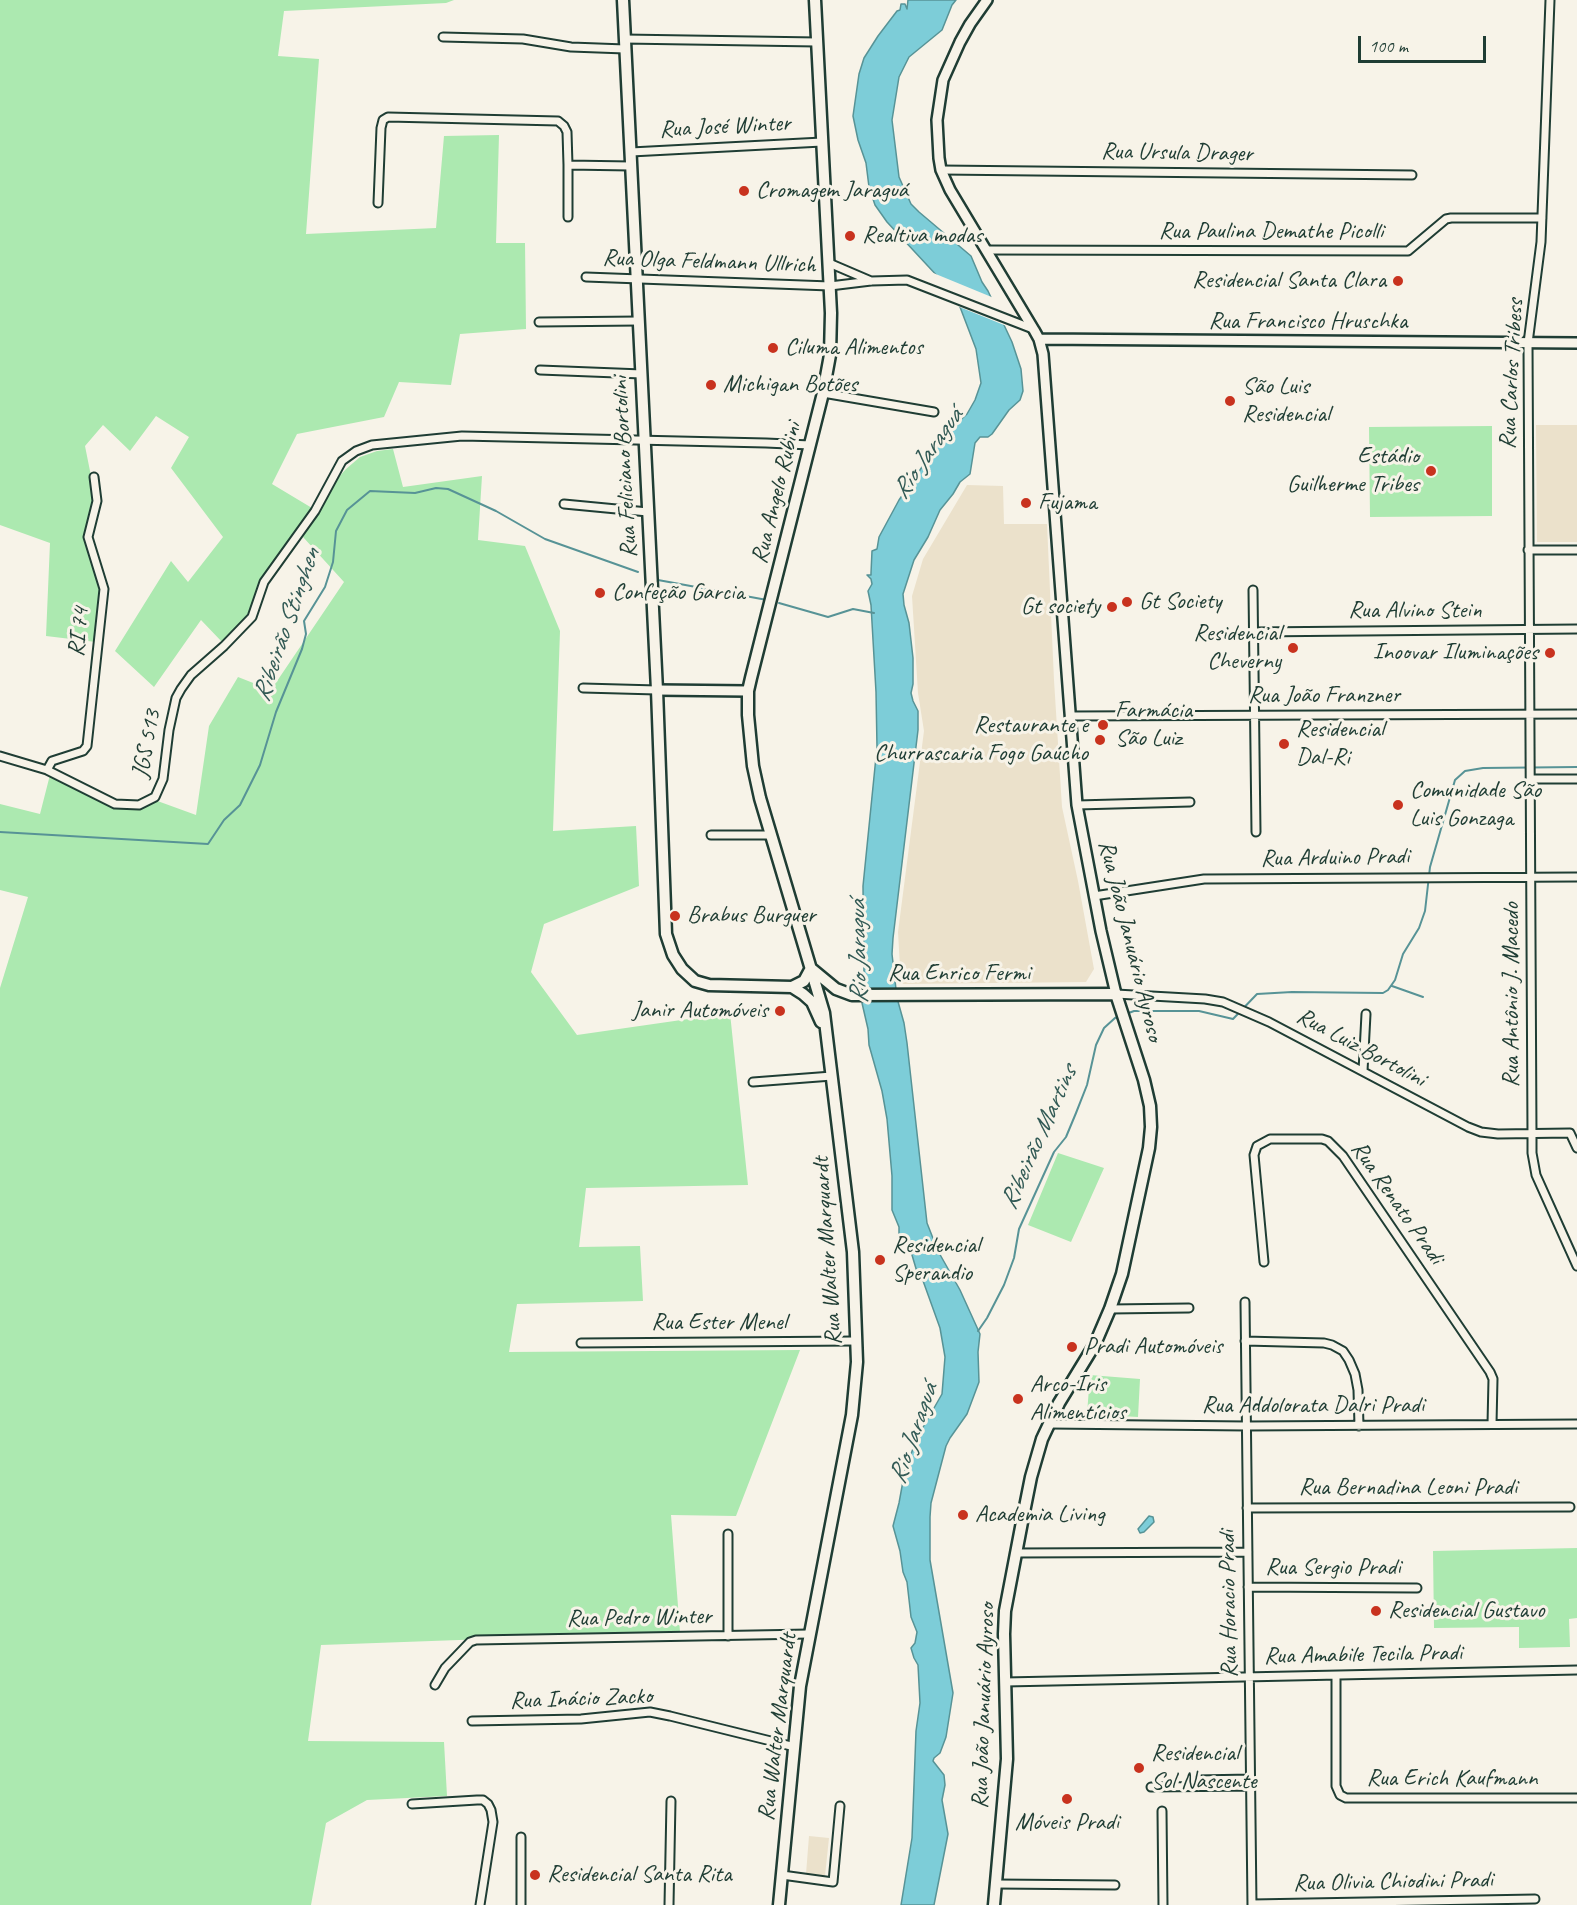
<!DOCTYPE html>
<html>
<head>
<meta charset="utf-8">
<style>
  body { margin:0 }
  #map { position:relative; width:1577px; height:1905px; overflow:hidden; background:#f7f3e8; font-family:Caveat,sans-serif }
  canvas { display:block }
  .scale { position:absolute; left:1358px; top:36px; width:128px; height:27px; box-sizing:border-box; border:3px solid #1f3d34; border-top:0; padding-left:8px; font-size:18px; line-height:21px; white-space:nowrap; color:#1f3d34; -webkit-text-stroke:4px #f7f3e8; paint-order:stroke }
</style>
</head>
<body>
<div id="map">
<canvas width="1577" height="1905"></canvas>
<div class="scale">100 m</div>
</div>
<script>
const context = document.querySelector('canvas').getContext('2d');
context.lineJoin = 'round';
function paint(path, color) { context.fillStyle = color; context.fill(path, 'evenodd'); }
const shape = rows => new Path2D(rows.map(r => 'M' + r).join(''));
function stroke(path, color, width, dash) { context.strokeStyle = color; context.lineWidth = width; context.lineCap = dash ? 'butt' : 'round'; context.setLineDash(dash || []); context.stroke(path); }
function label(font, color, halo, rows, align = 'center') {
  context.font = font + ' Caveat,sans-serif'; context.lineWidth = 6; context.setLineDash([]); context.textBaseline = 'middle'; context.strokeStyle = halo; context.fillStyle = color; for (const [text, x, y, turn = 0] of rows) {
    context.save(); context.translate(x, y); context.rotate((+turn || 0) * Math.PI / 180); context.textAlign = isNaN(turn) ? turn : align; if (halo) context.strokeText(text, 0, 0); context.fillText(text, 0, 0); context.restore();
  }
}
const built = shape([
  [1536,425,1577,425,1577,542,1537,542],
  [967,485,1003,486,1004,524,1047,524,1054,680,1062,807,1078,881,1094,969,1086,982,901,984,898,932,924,731,918,693,912,596,923,559],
  [809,1836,829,1838,825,1876,806,1874]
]);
const green = shape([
  [0,0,454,0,446,3,284,11,278,56,319,59,306,234,436,228,444,136,499,135,496,243,525,243,526,329,460,334,451,385,399,382,384,417,297,434,272,484,312,508,297,532,260,579,250,616,223,643,201,620,154,687,115,651,171,561,188,582,223,537,171,468,189,437,156,416,130,451,103,425,85,446,95,496,86,538,102,588,96,642,46,636,50,543,0,525],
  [1492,426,1492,516,1370,517,1369,427],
  [393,449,403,487,482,476,478,540,525,546,560,631,553,831,636,826,639,886,544,924,531,972,577,1035,730,1013,748,1185,586,1188,579,1247,640,1246,643,1301,517,1304,509,1352,800,1350,736,1516,671,1515,680,1632,321,1645,308,1741,444,1742,447,1796,367,1800,326,1823,311,1905,0,1905,0,988,28,897,0,890,0,804,40,814,52,767,107,799,124,804,140,803,152,799,196,815,209,726,238,677,271,690,344,582,303,537,336,480,346,469,360,457,377,451],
  [1058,1153,1104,1168,1071,1242,1028,1225],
  [1090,1375,1140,1379,1138,1417,1087,1414],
  [1577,1548,1577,1618,1569,1619,1570,1647,1519,1648,1519,1627,1434,1628,1433,1551]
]);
const water = shape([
  [908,0,956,0,952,5,942,30,909,57,899,77,892,120,899,177,911,204,919,212,971,256,982,282,988,291,1012,342,1021,369,1023,391,1020,400,1009,410,992,434,988,437,980,437,975,443,970,474,960,482,953,494,940,510,928,537,914,560,903,594,904,605,909,623,913,658,913,684,911,693,913,701,918,711,918,730,893,938,892,954,897,998,904,1023,907,1043,927,1223,938,1251,960,1290,980,1334,978,1352,979,1382,967,1414,950,1438,946,1446,931,1503,930,1517,930,1560,953,1693,946,1737,940,1753,934,1758,933,1761,944,1775,945,1785,942,1800,948,1834,934,1905,901,1905,912,1838,916,1731,920,1703,918,1665,914,1658,911,1648,915,1643,917,1632,911,1617,907,1582,903,1572,900,1551,893,1526,899,1503,905,1470,914,1446,920,1437,922,1429,942,1394,945,1357,940,1328,922,1278,917,1272,912,1255,905,1241,899,1236,899,1227,892,1210,892,1176,887,1119,882,1091,869,1045,868,1029,862,1003,864,975,863,886,877,747,876,692,871,605,868,591,872,584,871,579,867,575,871,575,871,573,872,551,877,549,879,537,899,500,945,434,967,414,975,400,981,383,976,349,960,307,940,279,887,222,875,205,869,187,866,163,858,140,853,116,859,74,864,58,878,36,897,11,900,10,901,4,905,4,907,9,908,0],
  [1149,1516,1153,1517,1154,1522,1144,1532,1140,1533,1138,1529,1149,1516]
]);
const pier = shape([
  [926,270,994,298,1009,327,957,306,938,281]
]);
const stream = shape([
  [658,580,767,600],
  [779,603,828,617,853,609,874,613],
  [0,832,208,844,224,820,240,805,260,765,276,712,302,649,306,634,304,621,325,587,333,562,336,531,347,510,370,491,415,493,436,488,448,489,496,511,545,539,638,572],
  [1392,986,1423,997],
  [1126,1014,1134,1011,1199,1011,1233,1019,1257,994,1292,992,1383,993,1388,990,1395,980,1403,954,1419,928,1425,911,1430,867,1455,780,1465,771,1483,768,1577,767],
  [978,1331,987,1318,1004,1285,1014,1258,1019,1229,1054,1152,1066,1137,1076,1113,1087,1085,1096,1045,1104,1028,1115,1018,1120,1016]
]);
const street = shape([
  [1550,0,1541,242,1528,343,1532,1134,1532,1153,1536,1175,1577,1266],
  [443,37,523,39,571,47,625,49],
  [624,39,817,42],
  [631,152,822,142],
  [941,170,1412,175],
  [378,203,381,128,383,120,388,117,558,121,564,126,567,132,568,165,631,166],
  [568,217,568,165],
  [986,250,1408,251,1446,219,1451,218,1542,218],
  [829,263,871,281],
  [586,277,830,286,871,281,907,280,1033,329],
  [539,322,639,321],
  [540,370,642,374],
  [823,393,934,412],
  [564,504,648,512],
  [1528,550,1577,550],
  [1253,590,1256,832],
  [1253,632,1577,629],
  [583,688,657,690],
  [1071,716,1577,714],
  [0,756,47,770,115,804,139,805,155,797,163,779,169,730,176,698,181,689,191,675,224,646,252,617,264,582,315,511,342,461,356,451,372,445,462,436,766,443,810,445],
  [47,770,52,761,83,751,87,746,104,589,88,537,97,501,94,477],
  [1530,779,1577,779],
  [1077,805,1190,802],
  [711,835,771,835],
  [1094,896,1204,879,1577,877],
  [1116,994,1205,999,1223,1002,1269,1022,1468,1127,1481,1132,1498,1134,1570,1133,1577,1148],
  [1363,1071,1366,1014],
  [753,1082,832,1076],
  [1264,1262,1254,1155,1257,1146,1270,1139,1322,1139,1328,1141,1343,1156,1490,1372,1493,1379,1492,1424],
  [1245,1302,1252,1905],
  [1110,1309,1189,1308],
  [1245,1341,1324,1343,1332,1345,1343,1351,1349,1360,1355,1374,1358,1390,1359,1426],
  [581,1343,856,1341],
  [1049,1424,1247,1426,1577,1424],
  [1247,1508,1570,1507],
  [1016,1553,1248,1552],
  [1248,1587,1417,1588],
  [728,1636,728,1534],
  [1336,1676,1336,1786,1340,1795,1346,1798,1577,1798],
  [1005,1682,1577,1670],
  [435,1685,445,1668,470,1642,476,1640,809,1634],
  [472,1721,581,1719,650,1712,670,1716,795,1747],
  [1196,1780,1251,1779],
  [1151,1787,1251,1786],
  [412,1804,477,1800,483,1800,488,1804,491,1810,493,1822,480,1905],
  [1162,1811,1163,1905],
  [521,1837,521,1905],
  [782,1875,833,1882,840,1806],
  [995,1884,1115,1885],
  [1252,1904,1535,1899],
  [669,1905,671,1801]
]);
const secondary = shape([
  [987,0,970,24,960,42,943,80,937,120,939,158,941,170,950,190,1034,330,1039,339,1043,354,1077,805,1101,931,1116,994],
  [1039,339,1577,343],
  [657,690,748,691]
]);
const primary = shape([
  [623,0,657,690,666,934,673,955,682,969,695,981,709,985,792,987,803,994,812,1002,821,1022],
  [813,970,836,989,852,995,1116,994,1144,1080,1150,1106,1151,1127,1149,1148,1122,1274,1110,1309,1095,1344,1059,1403,1042,1439,1031,1477,1022,1522,1005,1611,1004,1634,1007,1759,994,1905],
  [792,987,804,981,811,968],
  [779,1905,800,1686,852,1415,857,1362,853,1252,824,1013,760,798,753,766,748,715,748,691,751,678,823,393,830,355,831,313,815,0]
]);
const markers = [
  [744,191,6,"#c8321e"],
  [850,236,6,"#c8321e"],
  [1398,281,6,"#c8321e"],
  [773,348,6,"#c8321e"],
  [711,385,6,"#c8321e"],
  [1230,401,6,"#c8321e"],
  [1431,471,6,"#c8321e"],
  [1026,503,6,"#c8321e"],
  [600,593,6,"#c8321e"],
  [1127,602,6,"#c8321e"],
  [1112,607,6,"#c8321e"],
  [1293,648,6,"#c8321e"],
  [1550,653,6,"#c8321e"],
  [1103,725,6,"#c8321e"],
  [1100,740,6,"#c8321e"],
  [1284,744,6,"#c8321e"],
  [1398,805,6,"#c8321e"],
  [675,916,6,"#c8321e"],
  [780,1011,6,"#c8321e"],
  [880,1260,6,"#c8321e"],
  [1072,1347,6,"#c8321e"],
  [1018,1399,6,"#c8321e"],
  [963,1515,6,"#c8321e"],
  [1376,1611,6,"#c8321e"],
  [1139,1768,6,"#c8321e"],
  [1067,1799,6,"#c8321e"],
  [535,1875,6,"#c8321e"]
];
const streetNames = [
  ["Rua José Winter",725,127,-3],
  ["Rua Ursula Drager",1177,153,1],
  ["Rua Paulina Demathe Picolli",1271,232],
  ["Rua Olga Feldmann Ullrich",709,262,2],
  ["Rua Francisco Hruschka",1308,322],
  ["Rua Carlos Tribess",1512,374,-87],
  ["Rua Feliciano Bortolini",625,467,-93],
  ["Rua Angelo Rubini",777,493,-76],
  ["Rua Alvino Stein",1415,611],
  ["RI 74",79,632,-84],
  ["Rua João Franzner",1324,696],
  ["JGS 513",147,744,-79],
  ["Rua Arduino Pradi",1335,858,-1],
  ["Rua João Januário Ayroso",1130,941,76],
  ["Rua Enrico Fermi",959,974],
  ["Rua Antônio J. Macedo",1512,995,-90],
  ["Rua Luiz Bortolini",1361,1048,28],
  ["Rua Renato Pradi",1397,1203,55],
  ["Rua Walter Marquardt",828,1251,-94],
  ["Rua Ester Menel",719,1323],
  ["Rua Addolorata Dalri Pradi",1313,1406],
  ["Rua Bernadina Leoni Pradi",1408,1488],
  ["Rua Sergio Pradi",1333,1568],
  ["Rua Horacio Pradi",1229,1604,-91],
  ["Rua Pedro Winter",639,1618,-1],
  ["Rua Amabile Tecila Pradi",1363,1655,-1],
  ["Rua Inácio Zacko",581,1699,-2],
  ["Rua João Januário Ayroso",984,1706,-88],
  ["Rua Walter Marquardt",778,1727,-83],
  ["Rua Erich Kaufmann",1452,1779],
  ["Rua Olivia Chiodini Pradi",1393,1882,-1]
];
const poiNames = [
  ["Cromagem Jaraguá",756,191],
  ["Realtiva modas",862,236],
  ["Residencial Santa Clara",1386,281,"right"],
  ["Ciluma Alimentos",785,348],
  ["Michigan Botões",723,385],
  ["São Luis",1242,387],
  ["Residencial",1242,415],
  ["Estádio",1419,457,"right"],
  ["Guilherme Tribes",1419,485,"right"],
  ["Fujama",1038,503],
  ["Confeção Garcia",612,593],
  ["Gt Society",1139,602],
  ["Gt society",1100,607,"right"],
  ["Residencial",1281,634,"right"],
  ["Cheverny",1281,662,"right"],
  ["Inoovar Iluminações",1538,653,"right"],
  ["Farmácia",1115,711],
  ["São Luiz",1115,739],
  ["Restaurante e",1088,726,"right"],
  ["Churrascaria Fogo Gaúcho",1088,754,"right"],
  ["Residencial",1296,730],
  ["Dal-Ri",1296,758],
  ["Comunidade São",1410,791],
  ["Luis Gonzaga",1410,819],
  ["Brabus Burguer",687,916],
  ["Janir Automóveis",768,1011,"right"],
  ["Residencial",892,1246],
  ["Sperandio",892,1274],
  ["Pradi Automóveis",1084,1347],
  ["Arco-Iris",1030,1385],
  ["Alimentícios",1030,1413],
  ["Academia Living",975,1515],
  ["Residencial Gustavo",1388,1611],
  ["Residencial",1151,1754],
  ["Sol Nascente",1151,1782],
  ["Móveis Pradi",1067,1823,"center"],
  ["Residencial Santa Rita",547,1875]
];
const waterNames = [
  ["Rio Jaraguá",928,454,-55],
  ["Ribeirão Stinghen",287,625,-71],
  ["Rio Jaraguá",859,952,-91],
  ["Ribeirão Martins",1039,1138,-66],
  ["Rio Jaraguá",914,1434,-71]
];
paint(built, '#ebe1cb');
paint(green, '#ace9b0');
paint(water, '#7dcdd8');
stroke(water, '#579396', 1.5);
paint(pier, '#f7f3e8');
stroke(stream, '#579396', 2);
stroke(street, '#1f3d34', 11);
stroke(secondary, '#1f3d34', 14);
stroke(primary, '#1f3d34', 15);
stroke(street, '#f7f3e8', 7);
stroke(secondary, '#f7f3e8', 9);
stroke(primary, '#f7f3e8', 10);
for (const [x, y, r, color] of markers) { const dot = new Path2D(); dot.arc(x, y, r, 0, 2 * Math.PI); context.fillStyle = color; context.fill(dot); stroke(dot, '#f7f3e8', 2); }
label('24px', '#1f3d34', '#f7f3e8', streetNames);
label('24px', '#1f3d34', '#f7f3e8', poiNames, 'left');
label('italic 26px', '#325a55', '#f7f3e8', waterNames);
</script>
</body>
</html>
